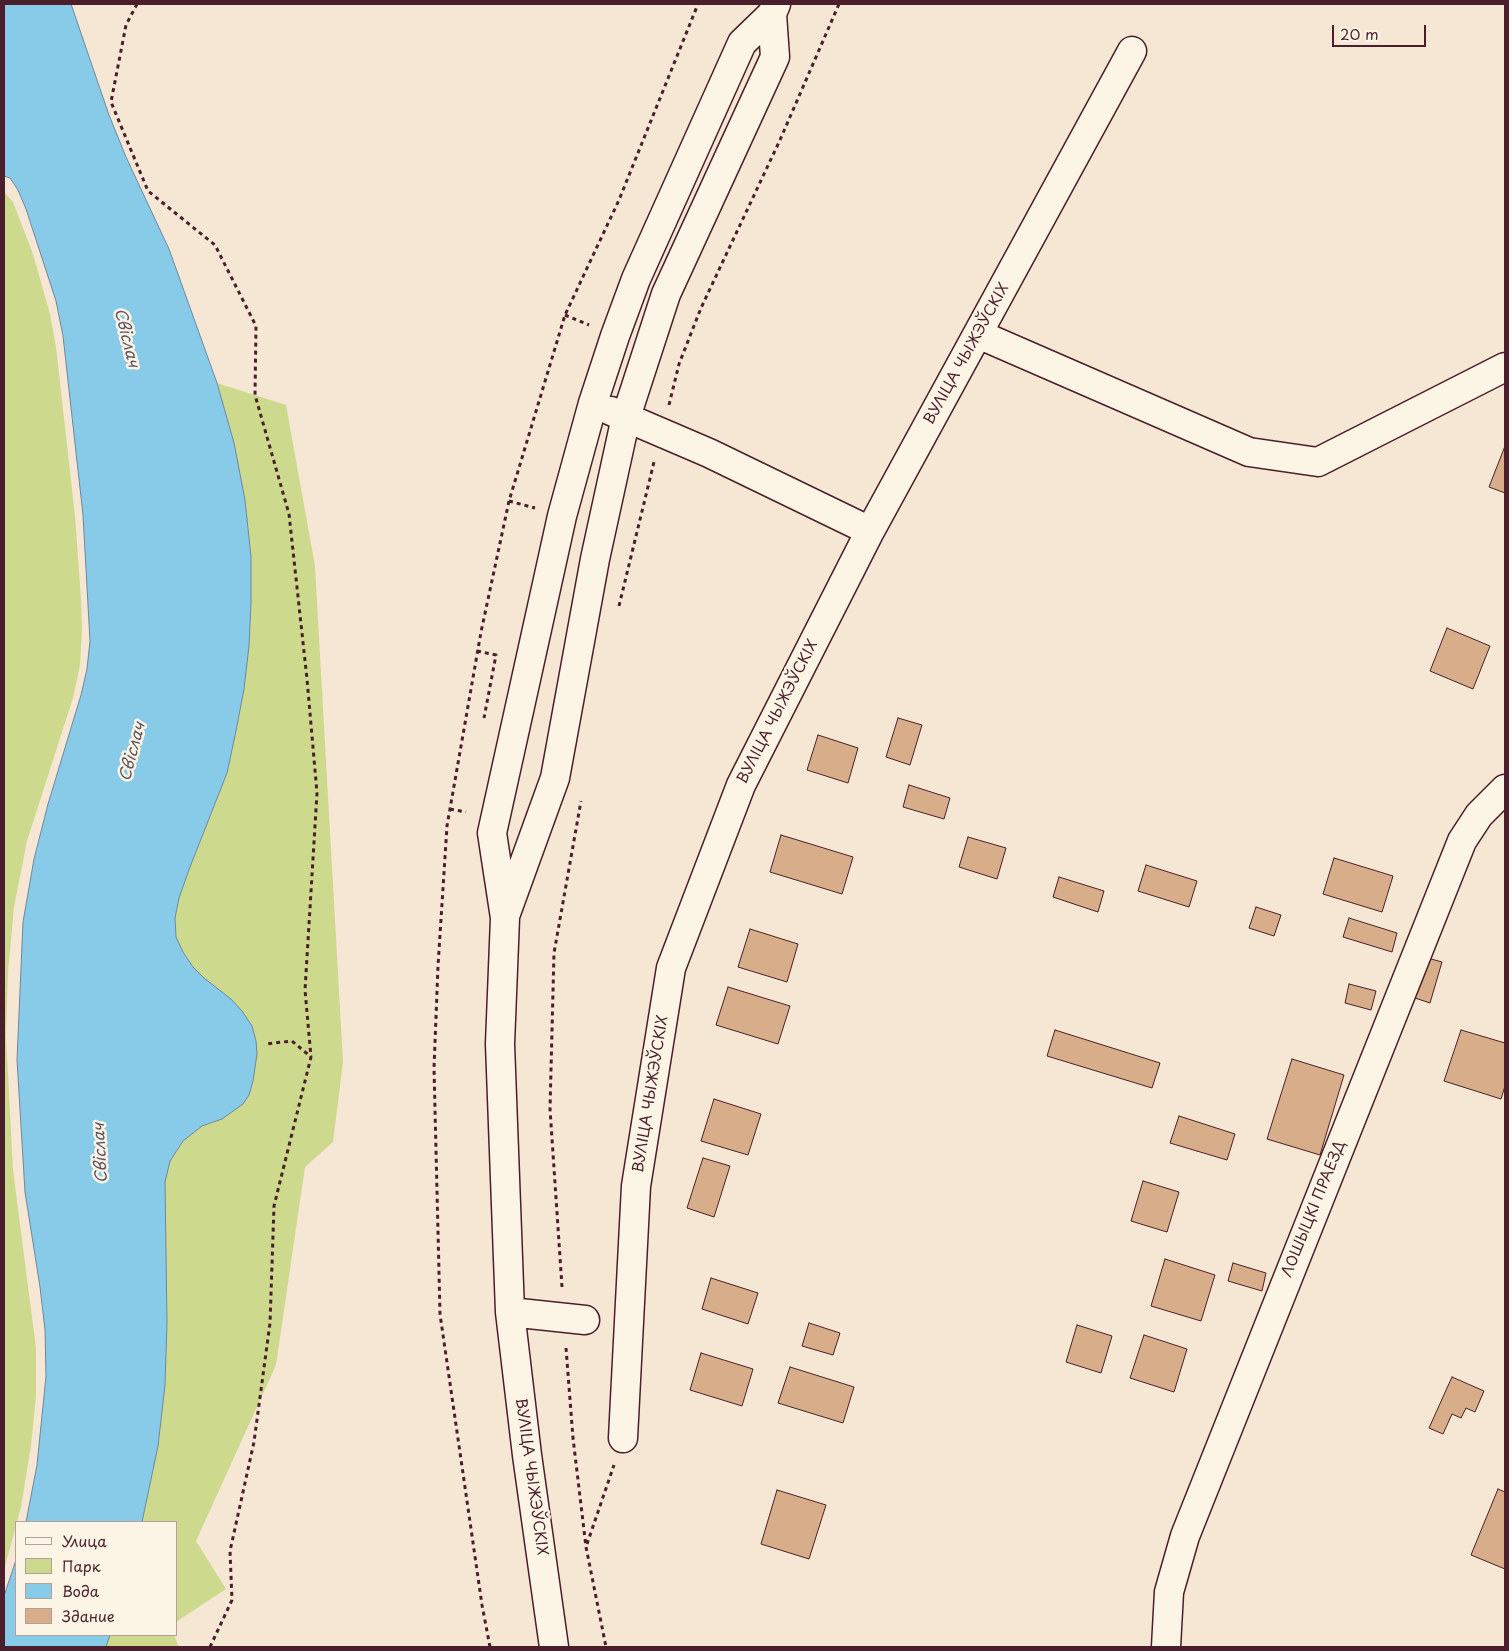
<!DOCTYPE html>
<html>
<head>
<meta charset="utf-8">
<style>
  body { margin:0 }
  #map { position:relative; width:1509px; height:1651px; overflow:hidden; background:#f5e7d3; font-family:"Playpen Sans",sans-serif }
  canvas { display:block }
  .frame { position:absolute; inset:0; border:5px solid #4a1f2b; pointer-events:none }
  .legend { position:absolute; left:15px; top:1521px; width:162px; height:115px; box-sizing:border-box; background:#fcf5e5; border:1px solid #b59f9b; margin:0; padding:6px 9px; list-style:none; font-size:15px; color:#4a1f2b }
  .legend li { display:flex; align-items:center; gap:10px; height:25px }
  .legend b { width:25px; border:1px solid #b59f9b }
  .scale { position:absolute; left:1332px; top:25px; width:94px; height:22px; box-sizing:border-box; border:2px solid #4a1f2b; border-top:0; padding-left:6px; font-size:15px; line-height:18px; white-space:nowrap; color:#4a1f2b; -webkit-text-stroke:4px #fcf5e5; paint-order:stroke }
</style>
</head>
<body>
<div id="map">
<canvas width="1509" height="1651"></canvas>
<div class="frame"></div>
<ul class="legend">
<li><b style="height:6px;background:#fcf5e5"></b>Улица</li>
<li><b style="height:14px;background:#cdda8e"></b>Парк</li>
<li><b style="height:14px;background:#88cbe9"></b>Вода</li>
<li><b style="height:14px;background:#d8ad89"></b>Здание</li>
</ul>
<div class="scale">20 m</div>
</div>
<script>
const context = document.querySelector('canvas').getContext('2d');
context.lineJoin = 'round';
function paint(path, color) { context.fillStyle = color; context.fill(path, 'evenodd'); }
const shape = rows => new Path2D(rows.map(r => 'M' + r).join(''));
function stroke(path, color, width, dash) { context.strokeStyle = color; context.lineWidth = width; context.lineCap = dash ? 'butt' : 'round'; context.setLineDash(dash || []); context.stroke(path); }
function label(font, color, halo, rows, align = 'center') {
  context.font = font + ' "Playpen Sans",sans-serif'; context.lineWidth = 5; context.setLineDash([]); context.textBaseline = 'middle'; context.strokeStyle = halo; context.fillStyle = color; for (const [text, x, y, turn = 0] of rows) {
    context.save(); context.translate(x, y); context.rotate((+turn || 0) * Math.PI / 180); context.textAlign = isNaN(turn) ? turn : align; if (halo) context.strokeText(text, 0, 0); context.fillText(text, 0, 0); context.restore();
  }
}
const green = shape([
  [4,192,13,202,33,254,50,314,56,347,75,516,81,599,82,630,80,665,73,698,27,841,14,907,8,972,6,1036,13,1170,36,1348,36,1396,31,1446,21,1507,4,1570],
  [217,383,286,405,315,566,343,1062,333,1142,305,1167,276,1365,196,1541,226,1589,176,1622,176,1522,142,1522,158,1446,165,1385,165,1182,170,1161,183,1141,202,1126,222,1119,243,1104,204,978,193,967,183,952,176,937,175,918,179,898,190,867,227,773,236,731,244,689,234,443],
  [110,1635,174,1635,179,1647,106,1647]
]);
const water = shape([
  [4,4,71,4,109,115,126,157,169,249,217,383,234,443,245,500,251,557,251,603,249,646,244,689,236,731,227,773,190,867,179,898,175,918,176,937,183,952,193,967,204,978,231,999,242,1011,252,1026,256,1041,257,1054,253,1081,249,1095,243,1104,222,1119,202,1126,183,1141,170,1161,165,1182,167,1323,165,1385,158,1446,142,1522,26,1522,37,1465,46,1376,45,1330,40,1287,25,1192,17,1060,23,922,34,859,48,804,81,695,87,669,90,641,83,515,63,336,56,301,26,209,18,190,10,178,4,176,4,4],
  [16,1560,16,1635,110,1635,106,1647,4,1647,4,1596,16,1560]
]);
const building = shape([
  [1505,446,1505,493,1489,487,1505,446],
  [1447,628,1490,646,1473,689,1430,671,1447,628],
  [898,718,922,725,910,765,886,757,898,718],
  [818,735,858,748,848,783,807,770,818,735],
  [909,785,950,798,944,819,903,807,909,785],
  [781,835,853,857,842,894,770,872,781,835],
  [968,837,1006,848,997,879,959,867,968,837],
  [1334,858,1393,876,1382,912,1323,894,1334,858],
  [1146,865,1197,881,1189,907,1138,891,1146,865],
  [1059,877,1104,891,1098,912,1053,897,1059,877],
  [1256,907,1281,915,1274,936,1249,928,1256,907],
  [1349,918,1397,933,1392,952,1343,937,1349,918],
  [750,929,798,944,787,982,738,967,750,929],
  [1424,957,1442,962,1430,1003,1412,997,1424,957],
  [1349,984,1376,991,1371,1010,1345,1003,1349,984],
  [728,987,790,1006,778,1044,716,1025,728,987],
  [1055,1030,1160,1063,1152,1088,1047,1056,1055,1030],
  [1461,1030,1505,1043,1505,1086,1501,1099,1444,1081,1461,1030],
  [1292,1059,1344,1075,1320,1155,1267,1139,1292,1059],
  [714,1099,761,1114,748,1155,701,1141,714,1099],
  [1179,1116,1235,1134,1227,1160,1170,1143,1179,1116],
  [703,1158,730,1166,714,1217,687,1208,703,1158],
  [1143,1181,1179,1192,1167,1232,1131,1221,1143,1181],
  [1165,1259,1215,1275,1201,1321,1151,1306,1165,1259],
  [1233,1263,1266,1273,1262,1291,1228,1281,1233,1263],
  [711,1278,758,1293,748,1324,702,1309,711,1278],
  [809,1323,840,1333,833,1355,802,1346,809,1323],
  [1077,1325,1112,1336,1101,1373,1066,1362,1077,1325],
  [1144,1335,1187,1349,1174,1392,1130,1378,1144,1335],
  [701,1353,753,1369,742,1406,690,1390,701,1353],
  [790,1367,854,1387,843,1423,778,1403,790,1367],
  [1452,1377,1484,1391,1475,1412,1466,1408,1461,1418,1452,1414,1443,1434,1429,1428,1452,1377],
  [1498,1489,1505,1492,1505,1569,1471,1555,1498,1489],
  [777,1490,826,1505,809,1559,761,1544,777,1490]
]);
const path = shape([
  [137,4,126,25,111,102,148,191,215,245,256,326,255,395,289,514,307,679,317,793,305,990,311,1057],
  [565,315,589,325],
  [669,405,679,364,701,308,780,140,839,4],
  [509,501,535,508],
  [619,606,654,462],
  [477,651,496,655,484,718],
  [450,809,466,812],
  [562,1287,550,1109,554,953,581,801],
  [566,1348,573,1438,586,1547,606,1647],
  [587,1544,614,1465],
  [210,1647,232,1600,230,1551,254,1442,270,1323,274,1206,311,1057,292,1041,265,1044],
  [490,1647,482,1605,440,1314,434,1068,438,966,447,826,481,632,509,501,565,315,619,200,698,4]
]);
const minor = shape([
  [978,334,1249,452,1318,462,1505,367],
  [611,411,709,453,870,531],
  [505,916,555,778,595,559,626,417,666,294,775,57,772,14],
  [510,1312,585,1320],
  [623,1438,636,1186,671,968,741,785,870,531,1132,51],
  [554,1647,527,1455,510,1312,500,1044,505,918,492,833,562,516,593,403,615,336,636,279,742,43,772,14,776,4],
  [1166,1647,1169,1592,1185,1536,1462,841,1479,815,1505,789]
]);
const streetNames = [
  ["ВУЛІЦА ЧЫЖЭЎСКІХ",967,354,-61],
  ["ВУЛІЦА ЧЫЖЭЎСКІХ",778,712,-63],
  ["ВУЛІЦА ЧЫЖЭЎСКІХ",651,1094,-81],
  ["ЛОШЫЦКІ ПРАЕЗД",1314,1209,-68],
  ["ВУЛІЦА ЧЫЖЭЎСКІХ",531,1477,82]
];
const waterNames = [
  ["Свіслач",126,338,76],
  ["Свіслач",133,752,-75],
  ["Свіслач",101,1153,-93]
];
paint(green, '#cdda8e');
paint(water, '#88cbe9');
stroke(water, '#6f869d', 1);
paint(building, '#d8ad89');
stroke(building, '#4a1f2b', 1);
stroke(minor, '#4a1f2b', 31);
stroke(path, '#4a1f2b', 3, [4, 4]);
stroke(minor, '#fcf5e5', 28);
label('15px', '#4a1f2b', '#fcf5e5', streetNames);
label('italic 16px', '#5d5364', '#fcf5e5', waterNames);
</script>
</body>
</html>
